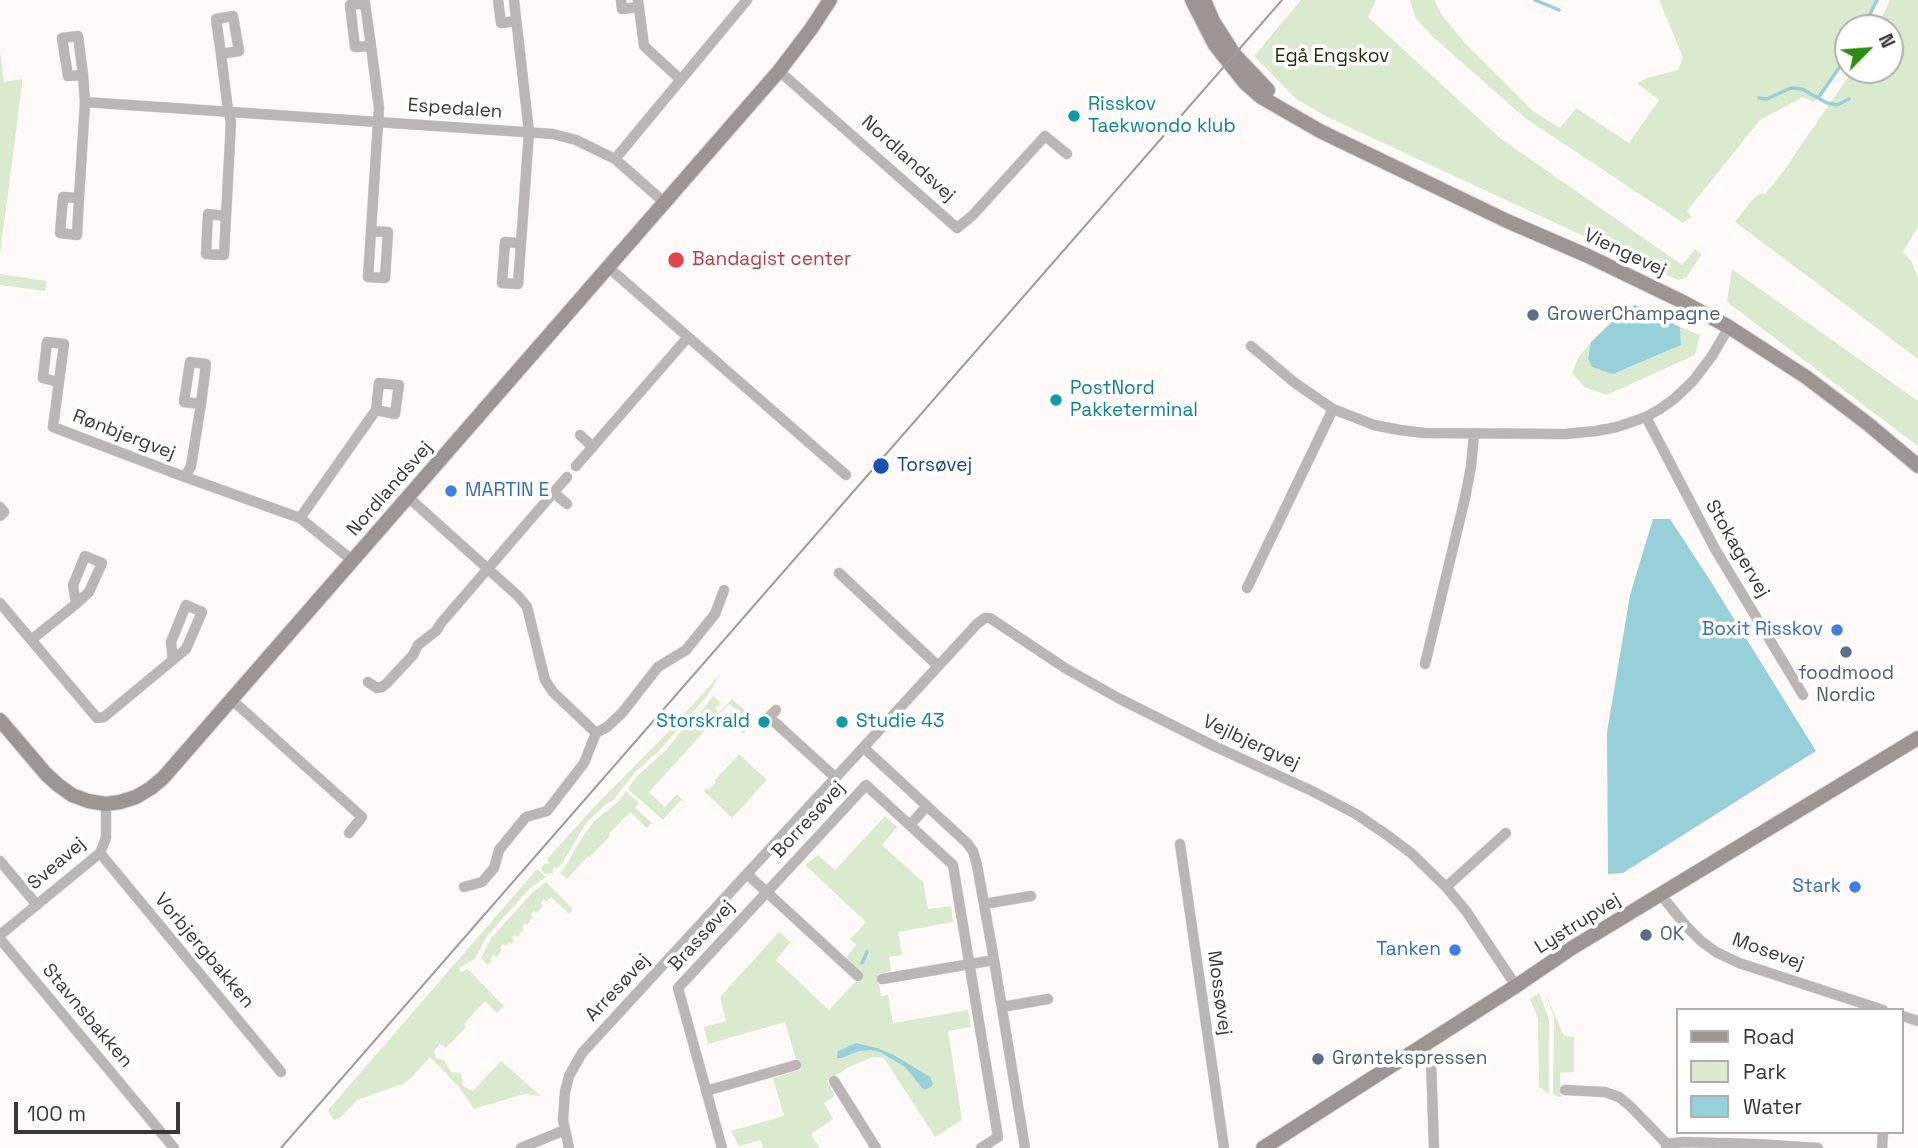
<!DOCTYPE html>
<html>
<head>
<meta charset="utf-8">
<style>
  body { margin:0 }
  #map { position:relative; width:1918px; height:1148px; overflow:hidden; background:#fffaf8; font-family:"Space Grotesk",sans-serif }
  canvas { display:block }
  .legend { position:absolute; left:1676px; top:1008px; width:228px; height:126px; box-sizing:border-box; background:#fff; border:2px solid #b1afae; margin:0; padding:9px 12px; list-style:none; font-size:21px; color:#3c3735 }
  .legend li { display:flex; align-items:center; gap:14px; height:35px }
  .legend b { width:35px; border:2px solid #b1afae }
  .north { position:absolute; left:1834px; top:14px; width:70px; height:70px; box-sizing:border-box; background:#fff; border:2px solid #b1afae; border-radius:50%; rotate:65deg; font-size:19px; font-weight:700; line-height:28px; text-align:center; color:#3c3735 }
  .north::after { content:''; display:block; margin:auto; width:24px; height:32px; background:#2b8f0d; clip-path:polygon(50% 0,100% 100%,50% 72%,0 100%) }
  .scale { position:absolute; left:14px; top:1102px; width:166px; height:32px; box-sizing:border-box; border:4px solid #3c3735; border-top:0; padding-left:9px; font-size:21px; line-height:24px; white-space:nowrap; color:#3c3735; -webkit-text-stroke:5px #fff; paint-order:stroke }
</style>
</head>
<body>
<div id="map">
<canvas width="1918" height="1148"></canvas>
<ul class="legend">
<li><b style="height:9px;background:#9c9591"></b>Road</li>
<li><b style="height:19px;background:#daeace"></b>Park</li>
<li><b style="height:19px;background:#98d0da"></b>Water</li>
</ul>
<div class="north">N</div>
<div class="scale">100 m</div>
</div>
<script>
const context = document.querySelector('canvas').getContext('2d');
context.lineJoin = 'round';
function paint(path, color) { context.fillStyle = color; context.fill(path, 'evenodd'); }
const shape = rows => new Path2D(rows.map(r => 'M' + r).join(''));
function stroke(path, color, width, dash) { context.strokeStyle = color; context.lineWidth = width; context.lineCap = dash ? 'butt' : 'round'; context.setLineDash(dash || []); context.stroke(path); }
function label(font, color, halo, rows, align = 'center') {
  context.font = font + ' "Space Grotesk",sans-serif'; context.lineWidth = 7; context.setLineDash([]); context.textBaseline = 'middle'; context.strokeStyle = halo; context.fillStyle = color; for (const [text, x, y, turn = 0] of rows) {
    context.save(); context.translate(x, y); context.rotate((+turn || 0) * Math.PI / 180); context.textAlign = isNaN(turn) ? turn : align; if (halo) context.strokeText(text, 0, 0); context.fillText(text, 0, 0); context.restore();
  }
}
const green = shape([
  [1301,0,1376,0,1368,17,1500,138,1682,265,1695,249,1702,254,1686,278,1678,280,1323,115,1295,98,1254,56],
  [1410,0,1434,0,1442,15,1465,43,1533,111,1560,128,1576,108,1629,143,1659,100,1637,83,1647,78,1678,70,1683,57,1659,0,1877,0,1863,28,1848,28,1848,55,1814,102,1803,97,1760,120,1687,211,1692,217,1683,223,1525,118,1432,36,1416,19],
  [1890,0,1918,0,1918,227,1903,252,1912,262,1918,278,1918,359,1735,222,1752,200,1761,193,1765,194,1780,176,1853,70,1890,70,1890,28,1877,28],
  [0,50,4,82,22,79,22,85,0,255],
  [1732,269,1918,401,1918,446,1727,302],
  [0,274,47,281,45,291,0,285],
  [1680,327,1700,335,1695,355,1607,395,1584,387,1572,373,1578,358,1591,342,1588,358,1613,374,1681,345],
  [721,673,708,695,659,751,637,770,614,799,605,805,587,822,563,862,557,869,554,867,553,873,545,874,543,872,541,868,544,864,550,863,547,859,596,805,669,731],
  [713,696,721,703,715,708,719,713,732,699,750,715,745,720,751,725,743,734,741,732,743,729,741,727,739,730,736,728,745,718,729,704,649,792,665,807,677,794,685,802,681,800,663,820,628,789,636,777,666,750,682,730,704,708],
  [739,754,767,780,732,818,704,791,706,788,708,790,716,782,715,780],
  [626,791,639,803,635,808,652,823,647,828,630,812,609,834,610,836,590,857,588,856,567,879,560,873,564,869,581,839,594,821,619,801],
  [885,816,897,827,882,845,923,882,928,909,951,906,953,922,898,932,902,955,889,957,891,971,878,974,881,996,888,995,893,1023,968,1010,971,1027,948,1031,962,1120,935,1137,884,1058,873,1057,849,1067,827,1081,835,1096,824,1103,833,1119,811,1134,820,1148,763,1148,761,1140,739,1146,731,1131,784,1116,773,1078,799,1070,785,1022,708,1044,704,1027,726,1021,720,997,779,932,791,942,776,960,829,1010,855,982,857,982,863,974,846,958,856,945,850,939,866,922,805,865,818,855,835,870],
  [537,869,546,877,530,888,503,918,485,939,475,959,459,968,460,972,468,969,504,1006,497,1013,485,1001,464,1024,466,1027,446,1048,440,1044,434,1051,436,1058,444,1060,451,1072,461,1073,463,1086,473,1091,501,1061,541,1096,524,1094,474,1109,458,1086,430,1057,411,1078,403,1084,357,1100,340,1118,334,1120,332,1118,328,1110],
  [546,882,573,909,569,914,551,897,546,902,544,899,541,903,543,906,536,913,534,911,531,914,533,917,529,921,530,922,527,925,525,923,522,927,524,929,517,937,514,935,512,937,514,940,511,944,509,942,506,946,503,944,500,948,502,950,496,957,494,955,490,959,492,961,488,965,481,958,492,937,532,893],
  [1544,990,1564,1036,1574,1037,1574,1072,1560,1073,1560,1093,1562,1097,1558,1097,1553,1093,1554,1017],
  [1539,993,1549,1019,1549,1094,1539,1087,1538,1019,1530,999]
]);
const water = shape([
  [1635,305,1680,327,1681,345,1613,374,1592,367,1588,358,1591,342,1622,312],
  [1653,519,1670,519,1708,577,1816,751,1623,873,1608,874,1607,732,1630,595],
  [856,1043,877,1048,894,1055,930,1077,933,1084,931,1087,924,1090,905,1067,880,1052,871,1050,859,1051,842,1058,837,1058,838,1051]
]);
const stream = shape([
  [1535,0,1559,10],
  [1863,28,1877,0],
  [1759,98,1767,99,1791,88,1802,89,1827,103,1837,105,1849,99],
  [1818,98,1848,55],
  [862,963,867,952]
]);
const street = shape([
  [498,0,501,23,516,21],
  [514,0,529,132,521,243,518,284,502,283,505,242,521,243],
  [621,0,622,9,639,7],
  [638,0,644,46,681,80],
  [221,54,239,51,233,16,216,19,221,54,228,110,231,122,226,216,224,255,206,254,208,214,226,216],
  [779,71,957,228,972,216,1045,136,1067,154],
  [85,102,553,134,576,140,615,159,665,203],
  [615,159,747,0],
  [79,198,63,197,60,233,77,235,79,198,85,102,83,75,78,36,62,38,68,76,83,75],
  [371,231,368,277,385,278,388,232,371,231,379,108,371,46,365,3,350,5,355,47,371,46],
  [608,267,846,475],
  [1251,346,1295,383,1333,409,1374,425,1400,430,1424,433,1566,434,1596,431,1617,427,1646,417,1660,409,1674,399,1693,381,1712,356,1729,327],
  [58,382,43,378,47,342,64,344,53,427,185,477,300,518,353,561],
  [1646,417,1715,549,1803,695],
  [580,435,593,447],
  [576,466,688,337],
  [185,477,191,466,201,404,206,364,190,362,184,402,201,404],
  [554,493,567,504],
  [408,497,518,596,527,607,545,680,553,692,596,733,607,727,622,713,658,667,686,650,715,614,724,590],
  [0,507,4,512,0,516],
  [300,518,376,410,379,383,399,385,395,414,376,410],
  [839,573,938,666],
  [1247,588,1333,409],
  [0,603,97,718,104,717,186,649,202,612,186,605,171,642,173,660],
  [31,640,76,604,89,592,102,563,85,556,73,585,76,604],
  [1425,664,1465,498,1471,467,1474,434],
  [368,682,377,688,382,687,387,683,413,655,418,645,436,631,441,623,567,477],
  [232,700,362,817,349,833],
  [776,710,769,717,836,778],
  [864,748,967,843,973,851,977,865,994,960,1025,1148],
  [910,825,927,806],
  [1180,844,1224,1148],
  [100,853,281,1072],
  [0,861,37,905],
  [747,874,858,976],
  [464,887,482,882,494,868,499,850,526,817,547,811,584,763,596,733],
  [1446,887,1506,833],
  [1661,895,1686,926,1701,941,1716,952,1739,963,1883,1010],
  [984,904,1031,896],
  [0,935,100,853,106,838,106,804],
  [0,939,174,1148],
  [882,979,994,960],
  [1002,1007,1048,999],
  [1902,1016,1918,1021],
  [1423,1046,1431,1060,1434,1148],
  [834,1081,876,1148],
  [1565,1090,1605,1092,1619,1097,1630,1106,1663,1140,1667,1144,1666,1147],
  [706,1091,796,1065],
  [1667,1144,1683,1142,1755,1144,1818,1148],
  [521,1148,565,1130],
  [569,1148,563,1120,565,1092,569,1076,582,1053,977,624,985,618,990,618,1065,668,1118,698,1216,747,1312,791,1356,814,1387,835,1411,853,1446,887,1466,911,1516,986],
  [722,1148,678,988,866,785,953,865,998,1137,981,1148],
  [1882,1148,1883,1132]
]);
const secondary = shape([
  [1192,0,1215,45,1245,83,1261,97,1320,131,1507,221,1588,256,1681,301,1729,327,1806,377,1868,424,1918,466],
  [1204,0,1213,21,1234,54,1268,90],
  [0,720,46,774,58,785,72,795,88,801,106,804,120,802,136,797,151,788,163,778,779,71,811,29,830,0],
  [1263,1148,1516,986,1572,948,1918,738]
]);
const tram = shape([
  [281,1148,1282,0]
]);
const markers = [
  [1074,116,7,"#0f9aa8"],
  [676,260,9,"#e0444e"],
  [1533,315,7,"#5c6f8a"],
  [1056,400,7,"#0f9aa8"],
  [881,466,9,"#1a4fb4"],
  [451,491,7,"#3f7fe0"],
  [1837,630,7,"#3f7fe0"],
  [1846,652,7,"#5c6f8a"],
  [764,722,7,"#0f9aa8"],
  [842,722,7,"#0f9aa8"],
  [1855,887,7,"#3f7fe0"],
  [1646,935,7,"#5c6f8a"],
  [1455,950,7,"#3f7fe0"],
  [1318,1059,7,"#5c6f8a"]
];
const parkNames = [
  ["Egå Engskov",1332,57]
];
const cultureNames = [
  ["Risskov",1088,105],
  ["Taekwondo klub",1088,127],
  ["PostNord",1070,389],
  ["Pakketerminal",1070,411],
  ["Storskrald",750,722,"right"],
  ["Studie 43",856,722]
];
const streetNames = [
  ["Espedalen",455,109,4],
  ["Nordlandsvej",908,159,42],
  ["Viengevej",1625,253,25],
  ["Rønbjergvej",124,435,21],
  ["Nordlandsvej",390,489,-49],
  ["Stokagervej",1737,549,60],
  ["Vejlbjergvej",1251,743,25],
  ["Borresøvej",809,820,-47],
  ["Sveavej",57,864,-41],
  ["Lystrupvej",1578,924,-32],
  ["Brassøvej",702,936,-48],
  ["Vorbjergbakken",204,951,50],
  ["Mosevej",1768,952,20],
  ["Arresøvej",618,988,-47],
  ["Mossøvej",1219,993,82],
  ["Stavnsbakken",87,1016,50]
];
const healthNames = [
  ["Bandagist center",692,260]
];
const serviceNames = [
  ["GrowerChampagne",1547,315],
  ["foodmood",1846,674,"center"],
  ["Nordic",1846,696,"center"],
  ["OK",1660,935],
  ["Grøntekspressen",1332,1059]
];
const transitNames = [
  ["Torsøvej",897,466]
];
const shopNames = [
  ["MARTIN E",465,491,"left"],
  ["Boxit Risskov",1823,630],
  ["Stark",1841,887],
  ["Tanken",1441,950]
];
paint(green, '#daeace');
paint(water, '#98d0da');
stroke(stream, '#98d0da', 3.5);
stroke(street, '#dcd7d5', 11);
stroke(secondary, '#dcd7d5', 16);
stroke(street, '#bbb6b4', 10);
stroke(secondary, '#9c9591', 14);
stroke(tram, '#a09b99', 2);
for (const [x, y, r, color] of markers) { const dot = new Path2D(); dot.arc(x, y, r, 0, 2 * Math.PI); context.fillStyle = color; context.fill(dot); stroke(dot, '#fff', 2.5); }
label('19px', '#1b3004', '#fff', parkNames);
label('19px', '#0d838f', '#fff', cultureNames, 'left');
label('19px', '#3c3735', '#fff', streetNames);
label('19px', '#be3a42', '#fff', healthNames, 'left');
label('19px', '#4e5e75', '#fff', serviceNames, 'left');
label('19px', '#164399', '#fff', transitNames, 'left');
label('19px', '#366cbe', '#fff', shopNames, 'right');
</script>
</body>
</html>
